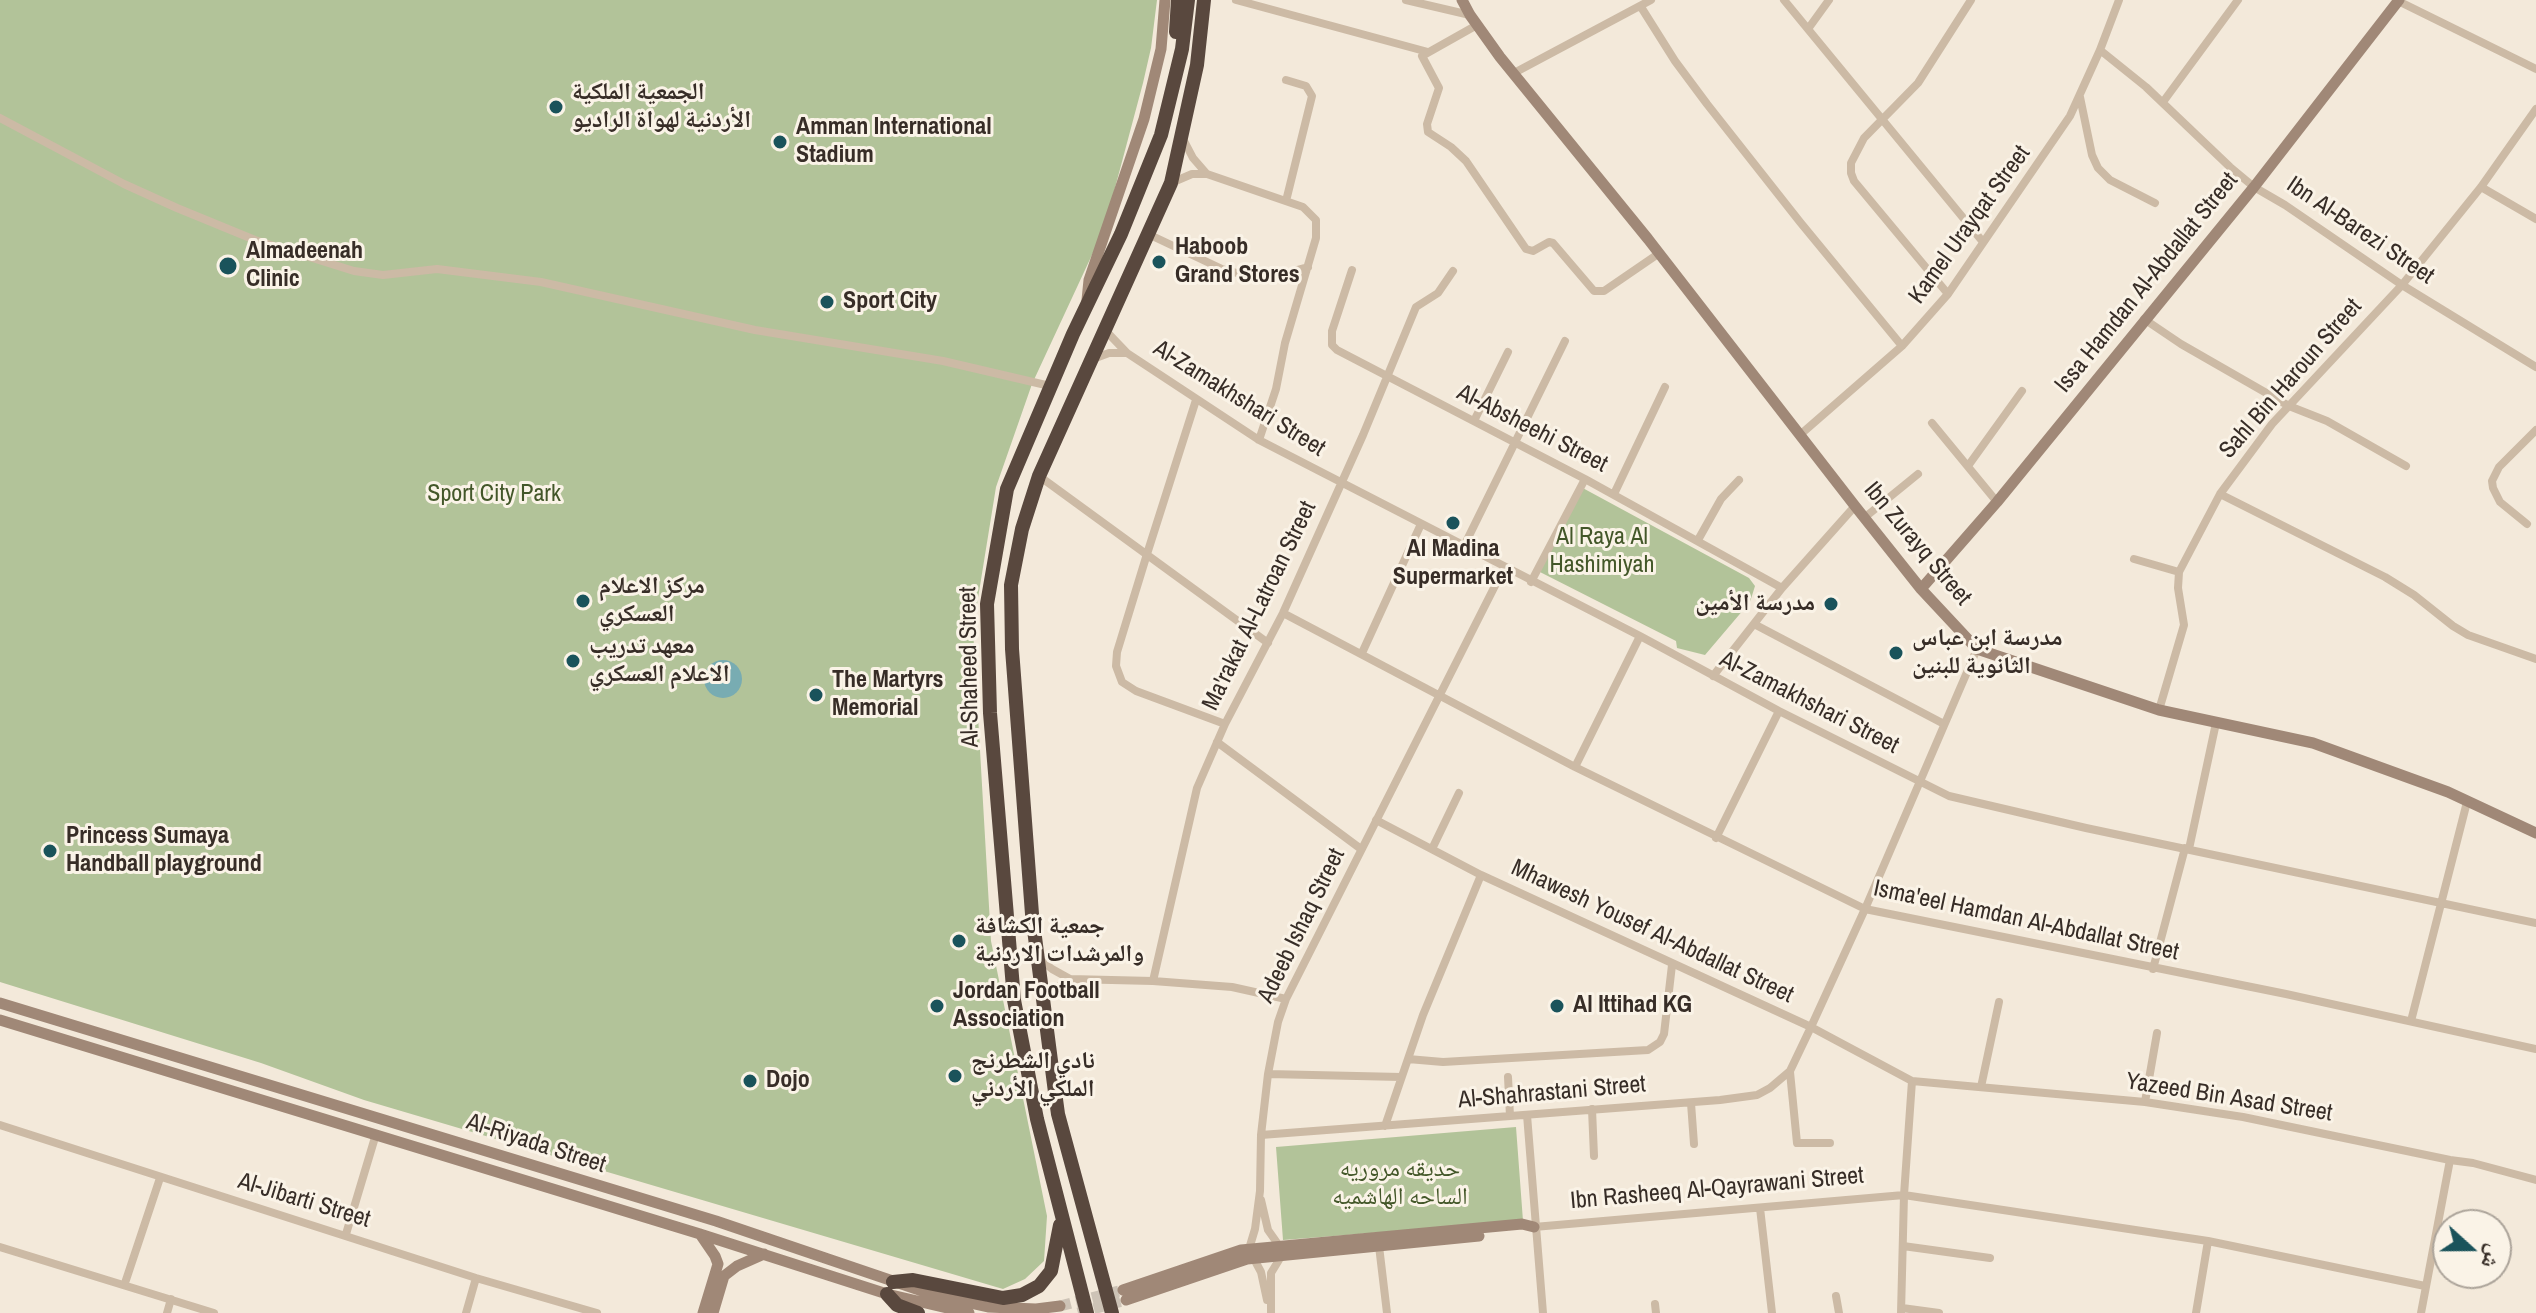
<!DOCTYPE html>
<html>
<head>
<meta charset="utf-8">
<style>
  body { margin:0 }
  #map { position:relative; width:2536px; height:1313px; overflow:hidden; background:#f3e9da; font-family:"Archivo Narrow","Noto Naskh Arabic",sans-serif }
  canvas { display:block }
  .north { position:absolute; left:2432px; top:1209px; width:80px; height:80px; box-sizing:border-box; background:#faf3e7; border:2px solid #aca49a; border-radius:50%; rotate:111deg; font-size:22px; font-weight:700; line-height:32px; text-align:center; color:#372d27 }
  .north::after { content:''; display:block; margin:auto; width:28px; height:36px; background:#1a535b; clip-path:polygon(50% 0,100% 100%,50% 72%,0 100%) }
</style>
</head>
<body>
<div id="map">
<canvas width="2536" height="1313"></canvas>
<div class="north">ش</div>
</div>
<script>
const context = document.querySelector('canvas').getContext('2d');
context.lineJoin = 'round';
function paint(path, color) { context.fillStyle = color; context.fill(path, 'evenodd'); }
const shape = rows => new Path2D(rows.map(r => 'M' + r).join(''));
function stroke(path, color, width, dash) { context.strokeStyle = color; context.lineWidth = width; context.lineCap = dash ? 'butt' : 'round'; context.setLineDash(dash || []); context.stroke(path); }
function label(font, color, halo, rows, align = 'center') {
  context.font = font + ' "Archivo Narrow","Noto Naskh Arabic",sans-serif'; context.lineWidth = 6; context.setLineDash([]); context.textBaseline = 'middle'; context.strokeStyle = halo; context.fillStyle = color; for (const [text, x, y, turn = 0] of rows) {
    context.save(); context.translate(x, y); context.rotate((+turn || 0) * Math.PI / 180); context.textAlign = isNaN(turn) ? turn : align; if (halo) context.strokeText(text, 0, 0); context.fillText(text, 0, 0); context.restore();
  }
}
const green = shape([
  [0,0,1157,0,1151,48,1143,83,1104,229,1032,384,996,487,973,629,991,941,1047,1216,1044,1261,1025,1279,1003,1289,364,1100,261,1063,0,982],
  [1579,486,1749,578,1755,586,1750,602,1705,655,1677,648,1676,641,1536,570],
  [1516,1127,1523,1221,1283,1240,1276,1147]
]);
const water = shape([
  '704 679a19 19 0 1 1 38 0a19 19 0 1 1-38 0Z'
]);
const secondaryTunnel = shape([
  [1060,1306,1123,1290],
  [1078,1313,1126,1300]
]);
const street = shape([
  [1236,0,1428,52],
  [1406,0,1470,15],
  [1784,0,1983,242],
  [2398,1,2536,69],
  [1641,7,1675,61,1707,104,1800,222,1902,346],
  [1477,25,1422,56,1439,88,1427,124,1428,132,1451,147,1466,161,1526,249,1533,251,1549,242,1553,243,1594,291,1604,291,1658,254],
  [1808,29,1829,0],
  [2100,50,2146,87,2230,167,2254,187,2285,205,2402,285,2536,367],
  [1514,73,1651,0],
  [1286,80,1306,86,1312,96,1286,201],
  [2080,97,2092,155,2098,168,2110,180,2155,203],
  [2163,102,2238,0],
  [0,118,124,184,177,208,255,240,354,271,383,275,437,269,541,282,755,330,943,361,1050,386],
  [1183,139,1193,158,1206,173],
  [1171,183,1192,174,1207,174,1303,207,1316,220,1316,238,1285,343,1276,389,1259,440],
  [2481,187,2536,219],
  [1148,234,1222,269,1248,276,1275,276,1308,267],
  [1352,270,1332,331,1332,345,1337,350,1585,479,1782,588],
  [1948,294,1854,181,1851,173,1851,163,1864,138,1918,83,1971,0],
  [2144,319,2181,344,2289,406,2327,421,2406,466],
  [1105,330,1127,353,1259,440,1640,636,1779,711,1949,796,2086,828,2536,923],
  [1093,359,1109,353,1126,353],
  [1196,400,1147,554,1117,652,1116,666,1122,682,1136,691,1225,724],
  [1474,421,1508,352],
  [1932,423,1997,502],
  [1801,434,1902,346,1948,294,2070,116,2100,50,2119,0],
  [1968,466,2022,391],
  [1039,476,1268,643],
  [1614,494,1665,387],
  [2220,494,2385,577,2414,595,2453,626,2468,635,2536,659],
  [1864,518,1918,474],
  [2527,524,2500,502,2493,488,2492,481,2499,467,2536,430],
  [1698,540,1721,499,1739,480],
  [1464,546,1565,341],
  [2134,559,2179,572],
  [1531,582,1585,479],
  [1283,613,1575,767,1865,909,2286,994,2536,1049],
  [1754,624,1944,724],
  [1362,653,1421,524],
  [1713,676,1782,588,1855,506],
  [2159,710,2184,625,2178,588,2179,572,2220,494,2272,424,2402,285,2481,187,2536,109],
  [1217,742,1361,849],
  [1575,767,1640,636],
  [1376,820,1481,875,1811,1027,1912,1081,2145,1102,2243,1117,2450,1160,2473,1163,2536,1180],
  [1716,838,1779,711],
  [1432,849,1459,793],
  [2189,849,2216,723],
  [1037,957,1052,969,1070,979,1153,981,1232,987,1286,999],
  [2153,969,2185,848],
  [1153,981,1197,788,1225,724,1283,613,1363,435,1416,307,1438,293,1453,271],
  [1043,1001,1050,992,1070,979],
  [2411,1021,2467,802],
  [1408,1059,1443,1062,1648,1050,1660,1042,1664,1034,1672,965],
  [1790,1072,1797,1143,1830,1143],
  [1268,1074,1401,1077],
  [1508,1077,1510,1116],
  [1981,1087,1999,1002],
  [2145,1102,2157,1033],
  [1691,1103,1694,1144],
  [1592,1109,1594,1156],
  [1527,1115,1543,1313],
  [0,1125,476,1278,597,1313],
  [1385,1126,1423,1015,1481,875],
  [1261,1135,1720,1100,1757,1095,1770,1088,1790,1071,1811,1027,1865,909,1977,649],
  [1261,1200,1268,1230,1280,1247],
  [1760,1208,1772,1313],
  [1534,1227,1904,1195,2208,1241,2425,1286],
  [346,1234,376,1134],
  [1379,1246,1387,1313],
  [1903,1246,1990,1258],
  [0,1247,214,1313],
  [1249,1249,1255,1229,1260,1191,1261,1135,1268,1074,1278,1022,1286,999,1504,568],
  [1254,1259,1261,1272,1267,1300],
  [125,1283,160,1178],
  [1836,1296,1839,1313],
  [1655,1304,1656,1313],
  [1902,1308,1939,1313],
  [167,1313,171,1299],
  [466,1313,476,1278],
  [1271,1313,1271,1273,1282,1255],
  [1901,1313,1904,1195,1912,1081],
  [2196,1313,2208,1241],
  [2421,1313,2450,1160]
]);
const secondary = shape([
  [1462,0,1470,15,1500,57,1648,239,1855,506,1921,589,1977,649,2159,710,2313,743,2448,792,2536,833],
  [1087,300,1089,280,1144,119,1161,49,1165,0],
  [1921,589,1997,502,2254,187,2399,0],
  [0,1003,716,1221,934,1295,988,1307,1036,1309,1060,1306],
  [0,1020,700,1234,887,1294,969,1313],
  [700,1234,715,1256,718,1264,703,1313],
  [1123,1290,1241,1250,1522,1224,1534,1227],
  [1126,1300,1247,1259,1479,1236],
  [713,1313,724,1276,737,1266,764,1254]
]);
const highway = shape([
  [1176,32,1178,0],
  [893,1282,913,1280,1003,1298,1022,1295,1039,1286,1051,1271,1060,1225],
  [887,1294,897,1305,918,1313],
  [1087,1313,1037,1119,1014,1000,990,713,987,604,1007,489,1073,334,1121,234,1161,135,1182,49,1188,0],
  [1112,1313,1058,1114,1055,1092,1032,914,1012,649,1011,585,1022,529,1039,476,1171,183,1197,65,1204,0]
]);
const markers = [
  [556,107,8,"#1a535b"],
  [780,142,8,"#1a535b"],
  [1159,262,8,"#1a535b"],
  [228,266,10,"#1a535b"],
  [827,302,8,"#1a535b"],
  [1453,523,8,"#1a535b"],
  [583,601,8,"#1a535b"],
  [1831,604,8,"#1a535b"],
  [1896,653,8,"#1a535b"],
  [573,661,8,"#1a535b"],
  [816,695,8,"#1a535b"],
  [50,851,8,"#1a535b"],
  [959,941,8,"#1a535b"],
  [937,1006,8,"#1a535b"],
  [1557,1006,8,"#1a535b"],
  [955,1076,8,"#1a535b"],
  [750,1081,8,"#1a535b"]
];
const poiNames = [
  ["الجمعية الملكية",572,93],
  ["الأردنية لهواة الراديو",572,121],
  ["Amman International",796,128],
  ["Stadium",796,156],
  ["Haboob",1175,248],
  ["Grand Stores",1175,276],
  ["Almadeenah",246,252],
  ["Clinic",246,280],
  ["Sport City",843,302],
  ["Al Madina",1453,550,"center"],
  ["Supermarket",1453,578,"center"],
  ["مركز الاعلام",599,587],
  ["العسكري",599,615],
  ["مدرسة الأمين",1815,604,"right"],
  ["مدرسة ابن عباس",1912,639],
  ["الثانوية للبنين",1912,667],
  ["معهد تدريب",589,647],
  ["الاعلام العسكري",589,675],
  ["The Martyrs",832,681],
  ["Memorial",832,709],
  ["Princess Sumaya",66,837],
  ["Handball playground",66,865],
  ["جمعية الكشافة",975,927],
  ["والمرشدات الاردنية",975,955],
  ["Jordan Football",953,992],
  ["Association",953,1020],
  ["Al Ittihad KG",1573,1006],
  ["نادي الشطرنج",971,1062],
  ["الملكي الأردني",971,1090],
  ["Dojo",766,1081]
];
const streetNames = [
  ["Kamel Urayqat Street",1970,225,-54],
  ["Ibn Al-Barezi Street",2360,231,34],
  ["Issa Hamdan Al-Abdallat Street",2147,283,-51],
  ["Sahl Bin Haroun Street",2291,379,-49],
  ["Al-Zamakhshari Street",1239,399,32],
  ["Al-Absheehi Street",1532,429,27],
  ["Ibn Zurayq Street",1917,544,50],
  ["Ma'rakat Al-Latroan Street",1260,606,-64],
  ["Al-Shaheed Street",970,667,-91],
  ["Al-Zamakhshari Street",1809,703,27],
  ["Isma'eel Hamdan Al-Abdallat Street",2026,921,12],
  ["Adeeb Ishaq Street",1302,926,-64],
  ["Mhawesh Yousef Al-Abdallat Street",1652,932,25],
  ["Al-Shahrastani Street",1552,1093,-5],
  ["Yazeed Bin Asad Street",2229,1098,9],
  ["Al-Riyada Street",536,1144,18],
  ["Ibn Rasheeq Al-Qayrawani Street",1717,1189,-5],
  ["Al-Jibarti Street",304,1201,17]
];
const parkNames = [
  ["Sport City Park",494,495],
  ["Al Raya Al",1602,538],
  ["Hashimiyah",1602,566],
  ["حديقه مروريه",1400,1170],
  ["الساحه الهاشميه",1400,1198]
];
paint(green, '#b2c399');
paint(water, '#78acb2');
stroke(secondaryTunnel, '#cdc3b6', 11, [11, 5.5]);
stroke(street, '#ccbaa5', 8);
stroke(secondary, '#a08877', 11);
stroke(highway, '#59483e', 14);
for (const [x, y, r, color] of markers) { const dot = new Path2D(); dot.arc(x, y, r, 0, 2 * Math.PI); context.fillStyle = color; context.fill(dot); stroke(dot, '#faf3e7', 3); }
label('bold 24px', '#372d27', '#faf3e7', poiNames, 'left');
label('24px', '#372d27', '#faf3e7', streetNames);
label('24px', '#435729', '#faf3e7', parkNames);
</script>
</body>
</html>
